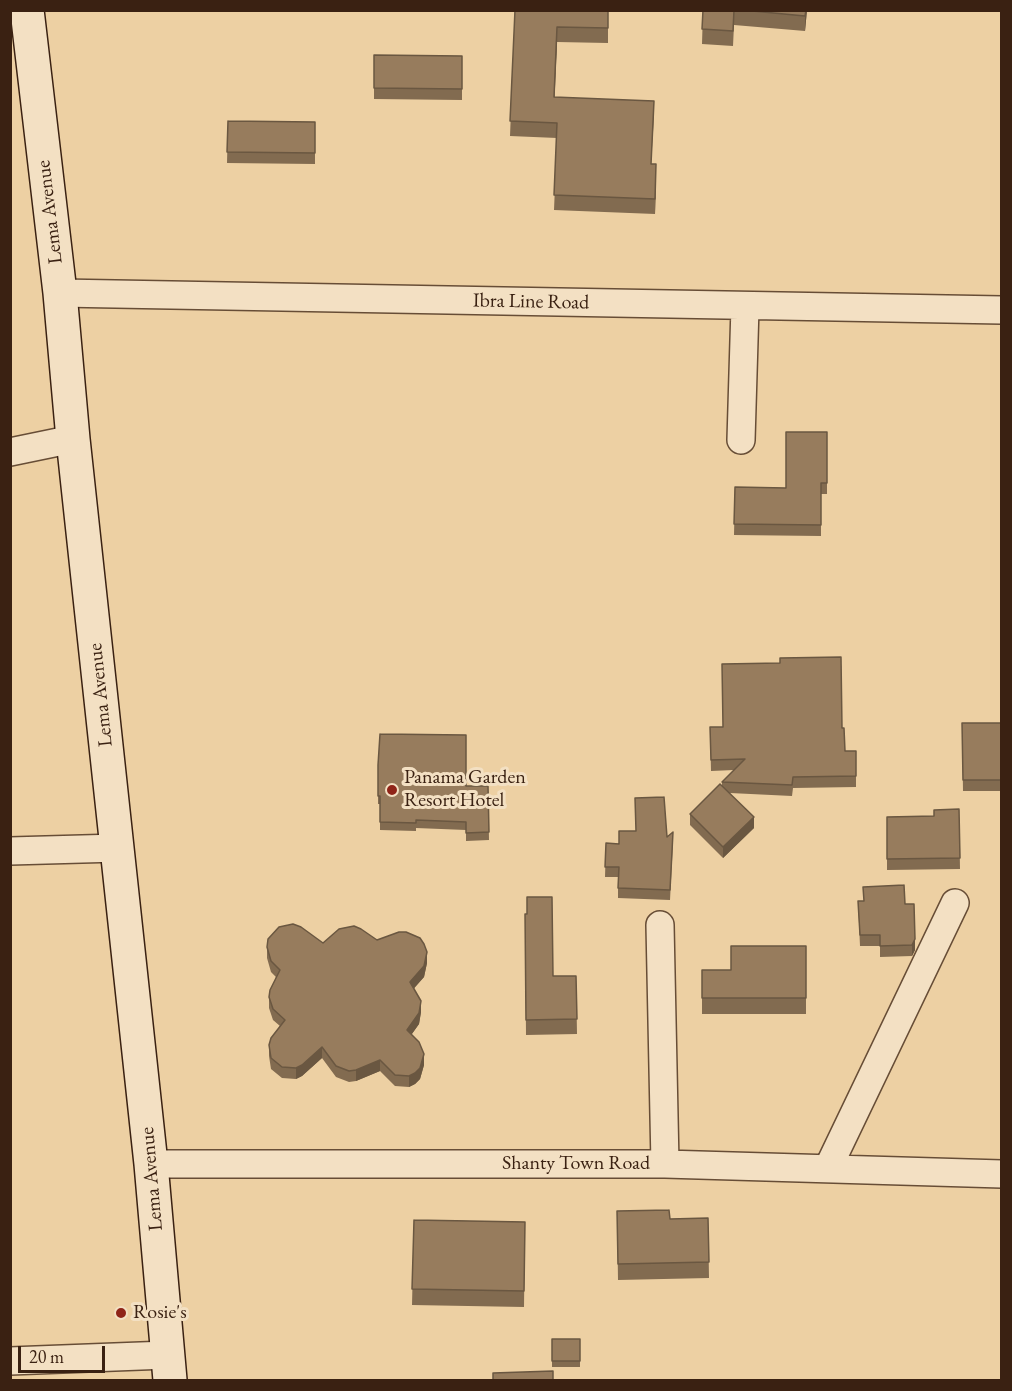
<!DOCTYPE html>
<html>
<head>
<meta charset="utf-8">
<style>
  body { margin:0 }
  #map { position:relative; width:1012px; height:1391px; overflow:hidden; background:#edd0a3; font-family:"EB Garamond",serif }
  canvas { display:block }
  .frame { position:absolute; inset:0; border:12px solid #3a2112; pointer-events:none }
  .scale { position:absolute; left:18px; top:1346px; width:87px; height:27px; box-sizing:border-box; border:3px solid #3a2112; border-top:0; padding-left:8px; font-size:18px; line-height:21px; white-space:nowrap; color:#3a2112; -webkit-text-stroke:4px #f3e0c3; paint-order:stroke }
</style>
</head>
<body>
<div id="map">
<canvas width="1012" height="1391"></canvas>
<div class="frame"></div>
<div class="scale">20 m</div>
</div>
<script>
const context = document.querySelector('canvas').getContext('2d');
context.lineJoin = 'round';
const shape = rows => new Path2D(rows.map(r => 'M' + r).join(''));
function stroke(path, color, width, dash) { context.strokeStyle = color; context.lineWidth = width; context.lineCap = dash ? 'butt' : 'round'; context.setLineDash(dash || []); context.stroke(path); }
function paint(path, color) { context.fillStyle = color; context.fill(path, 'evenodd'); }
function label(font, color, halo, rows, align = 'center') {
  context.font = font + ' "EB Garamond",serif'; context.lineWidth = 6; context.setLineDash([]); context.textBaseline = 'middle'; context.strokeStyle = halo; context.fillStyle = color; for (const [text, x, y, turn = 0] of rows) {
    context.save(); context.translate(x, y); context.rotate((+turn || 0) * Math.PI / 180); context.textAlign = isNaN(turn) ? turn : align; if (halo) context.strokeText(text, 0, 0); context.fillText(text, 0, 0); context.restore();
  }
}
const street = shape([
  [60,293,1002,310],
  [741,440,745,307],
  [10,452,73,439],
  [10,851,118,848],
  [660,925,665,1164],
  [151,1164,665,1164,1002,1174],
  [828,1168,955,903],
  [10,1361,167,1355]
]);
const secondary = shape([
  [27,10,60,293,73,439,151,1164,170,1380]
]);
const wall = shape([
  [515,10,608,10,608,43,557,42,554,97,654,116,651,164,656,178,655,214,554,210,557,138,510,136],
  [703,10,807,10,805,31,734,25,733,46,702,44],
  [374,55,462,56,462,100,374,99],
  [228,121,315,122,315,164,227,163],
  [827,432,827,494,821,494,821,536,734,535,735,487,786,488],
  [962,723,1002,723,1002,791,963,791],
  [710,727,842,728,845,751,856,751,856,787,793,788,792,796,730,793,754,828,723,858,690,825,690,814,722,786,722,782,734,770,711,771],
  [378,765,466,786,488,786,489,840,466,841,466,830,416,828,416,831,380,830,380,804,378,804],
  [959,809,960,869,887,870,887,817,934,816],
  [667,837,673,842,670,900,618,898,618,877,605,877,606,843,619,844],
  [858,901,905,904,915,950,912,956,880,957,880,946,860,946],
  [525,914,553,976,576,976,577,1034,526,1035],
  [377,940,427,963,424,977,414,988,421,1012,419,1024,411,1035,424,1065,420,1079,415,1084,409,1087,395,1086,380,1071,356,1081,349,1082,336,1077,322,1058,302,1076,296,1079,282,1078,271,1069,269,1056,269,1045,280,1026,273,1020,269,1008,269,997,276,977,271,972,267,958,267,947],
  [806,946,806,1014,702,1014,702,970,731,970],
  [617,1211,670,1219,708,1218,709,1278,618,1280],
  [414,1220,525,1222,524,1307,412,1305],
  [552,1339,580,1339,580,1367,552,1367]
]);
const shadedWall = shape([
  [806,10,807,10,805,31,805,16],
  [557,27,557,42,554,111,554,97],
  [656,164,656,178,655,214,655,199],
  [754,817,754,828,723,858,723,847],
  [915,939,915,950,912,956,912,945],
  [427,952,427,963,424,977,410,993,410,982],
  [421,1001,421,1012,419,1024,407,1041,407,1030],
  [322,1047,322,1058,302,1076,296,1079,296,1068],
  [424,1054,424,1065,420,1079,415,1084,409,1087,409,1076],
  [380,1060,380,1071,356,1081,356,1070]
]);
const building = shape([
  [515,10,608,10,608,28,557,27,554,97,654,101,651,164,656,164,655,199,554,195,557,123,510,121,515,10],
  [703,10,734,10,733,31,702,29,703,10],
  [742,10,806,10,805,16,742,10],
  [1001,10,1002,10,1002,36,1001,36,1001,10],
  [374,55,462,56,462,89,374,88,374,55],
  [228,121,315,122,315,153,227,152,228,121],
  [786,432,827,432,827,483,821,483,821,525,734,524,735,487,786,488,786,432],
  [841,657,842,728,844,728,845,751,856,751,856,776,793,777,792,785,722,782,745,759,711,760,710,727,723,727,722,664,780,663,780,658,841,657],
  [962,723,1002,723,1002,780,963,780,962,723],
  [380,734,466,735,466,786,488,786,489,832,466,833,466,822,416,820,416,823,380,822,380,796,378,796,378,765,380,734],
  [720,784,754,817,723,847,690,814,720,784],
  [664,797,667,837,673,832,670,890,618,888,619,867,605,867,606,843,619,844,619,831,636,831,635,798,664,797],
  [959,809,960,858,887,859,887,817,934,816,934,810,959,809],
  [904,885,905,904,914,904,915,939,912,945,880,946,880,935,860,935,858,901,864,901,863,887,904,885],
  [527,897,552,897,553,976,576,976,577,1019,526,1020,525,914,527,914,527,897],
  [293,924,301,927,323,943,339,929,354,926,361,929,377,940,399,932,406,932,420,938,424,944,427,952,424,966,410,982,421,1001,419,1013,407,1030,419,1042,424,1054,420,1068,415,1073,409,1076,395,1075,380,1060,356,1070,349,1071,336,1066,322,1047,302,1065,296,1068,282,1067,271,1058,269,1045,271,1038,285,1020,273,1009,269,997,270,990,280,970,271,961,267,947,268,939,279,927,293,924],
  [731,946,806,946,806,998,702,998,702,970,731,970,731,946],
  [669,1210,670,1219,708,1218,709,1262,618,1264,617,1211,669,1210],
  [414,1220,525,1222,524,1291,412,1289,414,1220],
  [552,1339,580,1339,580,1361,552,1361,552,1339],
  [553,1371,553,1380,493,1380,493,1373,553,1371]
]);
const markers = [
  [392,790,6,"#8f2418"],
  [121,1313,6,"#8f2418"]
];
const streetNames = [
  ["Lema Avenue",50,212,-97],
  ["Ibra Line Road",531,302,1],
  ["Lema Avenue",101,695,-96],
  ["Shanty Town Road",576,1164],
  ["Lema Avenue",152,1179,-95]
];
const poiNames = [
  ["Panama Garden",404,778],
  ["Resort Hotel",404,801],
  ["Rosie's",133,1313]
];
stroke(street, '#674d36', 30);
stroke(secondary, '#3a2112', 36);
stroke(street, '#f3e0c3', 27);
stroke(secondary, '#f3e0c3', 33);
paint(wall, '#826b50');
paint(shadedWall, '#6a5741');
paint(building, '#977c5d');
stroke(building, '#6a5741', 1.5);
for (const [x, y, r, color] of markers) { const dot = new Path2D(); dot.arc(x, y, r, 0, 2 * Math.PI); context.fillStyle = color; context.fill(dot); stroke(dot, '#f3e0c3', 2); }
label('20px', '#3a2112', '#f3e0c3', streetNames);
label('20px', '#3a2112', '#f3e0c3', poiNames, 'left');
</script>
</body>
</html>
